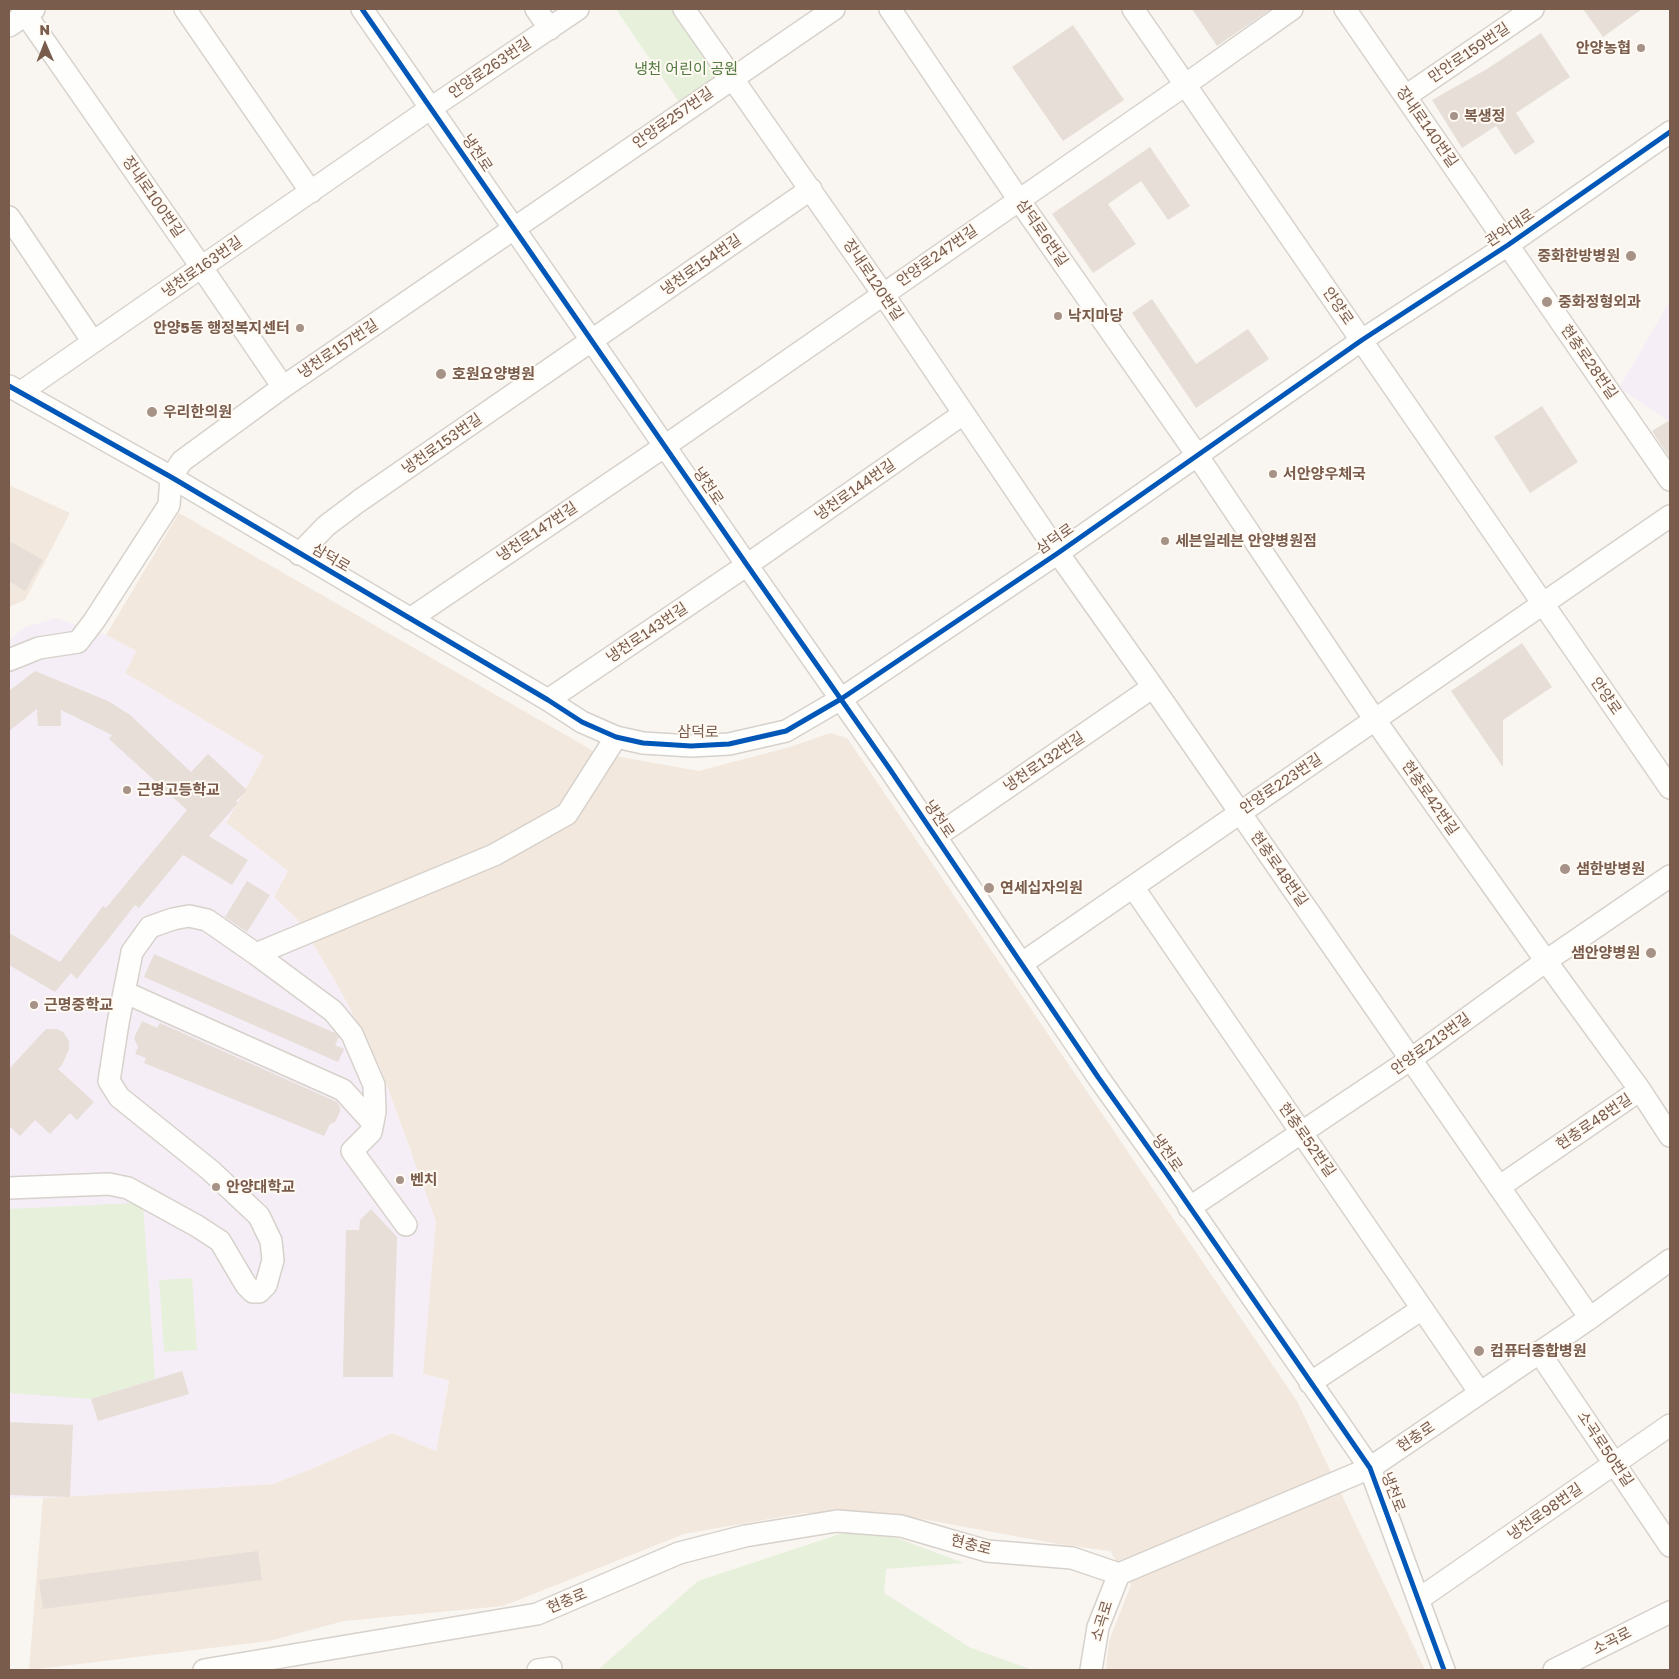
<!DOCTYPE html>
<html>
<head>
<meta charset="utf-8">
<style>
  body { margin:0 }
  #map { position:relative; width:1679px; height:1679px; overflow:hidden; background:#f9f5f0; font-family:"Golos Text",sans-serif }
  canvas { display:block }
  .frame { position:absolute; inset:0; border:10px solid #7a5c4d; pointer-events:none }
  .north { position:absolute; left:20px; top:20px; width:50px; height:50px; -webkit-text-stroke:4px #fffaf3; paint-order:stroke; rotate:359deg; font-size:14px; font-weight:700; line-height:20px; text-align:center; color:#7a5c4d }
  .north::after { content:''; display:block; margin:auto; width:18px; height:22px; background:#7a5c4d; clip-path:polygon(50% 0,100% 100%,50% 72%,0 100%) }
</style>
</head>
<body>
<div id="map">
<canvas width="1679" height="1679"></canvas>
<div class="frame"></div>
<div class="north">N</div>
</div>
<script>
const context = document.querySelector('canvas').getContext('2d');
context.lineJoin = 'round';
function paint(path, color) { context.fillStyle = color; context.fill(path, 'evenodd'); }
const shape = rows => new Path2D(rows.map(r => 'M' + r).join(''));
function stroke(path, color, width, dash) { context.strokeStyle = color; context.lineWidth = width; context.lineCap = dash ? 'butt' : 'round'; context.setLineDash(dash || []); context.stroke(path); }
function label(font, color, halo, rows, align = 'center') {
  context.font = font + ' "Golos Text","Noto Sans KR",sans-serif'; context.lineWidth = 4; context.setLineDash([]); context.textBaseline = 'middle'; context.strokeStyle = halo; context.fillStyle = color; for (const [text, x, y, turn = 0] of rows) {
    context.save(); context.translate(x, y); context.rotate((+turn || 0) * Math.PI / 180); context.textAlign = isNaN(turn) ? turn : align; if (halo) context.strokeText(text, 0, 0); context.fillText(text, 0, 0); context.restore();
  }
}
const residential = shape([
  [9,485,70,513,25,600,9,607],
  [179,513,597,753,699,771,790,747,830,733,847,738,1297,1401,1425,1670,1106,1670,1109,1641,1131,1585,1110,1551,1052,1543,901,1515,803,1513,684,1534,503,1606,344,1621,269,1641,29,1670,43,1498,273,1484,323,1464,392,1433,436,1451,449,1381,423,1374,412,1154,380,1067,339,988,300,922,274,897,288,871,226,823,264,756,125,673,136,651,106,635]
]);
const education = shape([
  [1670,301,1670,422,1619,388],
  [56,618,106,635,136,651,125,673,264,756,226,823,288,871,274,897,300,922,339,988,380,1067,436,1221,423,1374,449,1380,436,1451,392,1433,323,1464,273,1484,43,1498,9,1498,9,640,25,627]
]);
const green = shape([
  [616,9,674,9,722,78,681,105],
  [134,1203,143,1204,155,1379,91,1399,9,1393,9,1209],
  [192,1278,197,1350,164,1352,159,1280],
  [864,1526,964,1563,886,1569,884,1593,971,1648,1033,1670,598,1670,698,1581]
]);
const building = shape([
  [1192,9,1271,9,1217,46],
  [1583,9,1642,9,1603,37],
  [1073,25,1124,100,1063,141,1012,67],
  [1541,33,1570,77,1516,113,1535,142,1515,155,1496,126,1462,148,1432,100,1487,69],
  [1150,147,1190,206,1168,220,1141,181,1108,204,1136,244,1093,273,1052,214],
  [1152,299,1196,364,1248,329,1269,359,1196,408,1132,313],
  [1542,406,1578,462,1530,493,1494,437],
  [1670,420,1670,458,1652,431],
  [9,541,43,560,25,591,9,581],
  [1522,643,1552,687,1503,720,1503,767,1451,691],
  [35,671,108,701,130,715,191,772,208,754,247,790,236,801,238,803,209,836,248,860,232,885,183,855,139,908,135,905,77,979,71,973,55,992,9,965,9,933,60,962,103,906,106,908,187,810,109,739,112,735,61,710,61,726,38,726,37,709,9,731,9,691],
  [247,881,270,895,247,932,225,917],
  [154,954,335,1033,339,1037,335,1045,344,1049,338,1062,144,977],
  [142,1021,157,1028,160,1023,337,1102,340,1107,340,1112,335,1122,330,1124,324,1136,144,1063,146,1058,135,1054,138,1047,134,1038],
  [46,1029,57,1029,63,1032,69,1041,69,1049,62,1065,58,1069,94,1102,77,1120,70,1113,50,1134,35,1120,20,1136,9,1126,9,1069],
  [371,1209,397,1237,393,1377,343,1377,346,1230,359,1230,360,1220],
  [182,1371,189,1394,98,1421,91,1399],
  [9,1422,73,1425,70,1497,9,1495],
  [258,1551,262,1580,43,1609,39,1580]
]);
const minor = shape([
  [22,9,202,268,283,387],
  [185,9,311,192],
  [362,9,747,565,889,768,1098,1077,1167,1174,1370,1468,1444,1670],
  [536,9,550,29],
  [684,9,883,294,1058,553,1153,687,1590,1318],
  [890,9,1019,200,1197,455,1375,720,1546,961,1640,1090,1670,1136],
  [1133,9,1670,788],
  [1345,9,1670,480],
  [9,26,34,9],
  [1406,96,1533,9],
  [9,217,93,342],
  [9,386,171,477,548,700,582,722,616,737,643,743,691,746,729,744,786,731,841,699,1058,553,1362,340,1508,245,1670,132],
  [21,392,431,108,578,9],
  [299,554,326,526,359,501,811,189],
  [410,619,665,446,1185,85,1292,9],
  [9,660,39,648,78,642,94,621,169,505,171,477,182,461,283,387,834,9],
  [548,700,747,565,963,414],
  [935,837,1153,687],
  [1133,887,1480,1393],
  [256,954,494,855,567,814,616,737],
  [1021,964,1670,516],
  [124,992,343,1090,373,1123],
  [1499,1187,1640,1090],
  [9,1188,109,1184,128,1188,197,1226,220,1241,246,1285,253,1292,259,1292,266,1285,273,1260,271,1241,259,1216,210,1170,119,1097,109,1081,118,1023,132,952,150,927,173,919,189,916,207,920,256,954,333,1011,352,1034,374,1085,375,1112,371,1132,352,1151,406,1225],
  [1189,1208,1411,1059,1546,961,1670,876],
  [1539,1352,1670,1546],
  [1310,1383,1422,1309],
  [1419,1599,1670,1425],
  [204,1670,537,1614,679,1553,745,1536,837,1521,901,1526,987,1551,1072,1558,1119,1574,1370,1468,1590,1318,1670,1260],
  [538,1670,551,1668],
  [1091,1670,1098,1627,1119,1574],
  [1554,1670,1670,1612]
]);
const cycleway = shape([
  [362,9,747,565,889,768,1098,1077,1167,1174,1370,1468,1444,1670],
  [9,386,171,477,548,700,582,722,616,737,643,743,691,746,729,744,786,731,841,699,1058,553,1362,340,1508,245,1670,132]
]);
const markers = [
  [1641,48,5,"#a69286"],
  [1454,116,5,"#a69286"],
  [1631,256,6,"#a69286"],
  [1547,302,6,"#a69286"],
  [1058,316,5,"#a69286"],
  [300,328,5,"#a69286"],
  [441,374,6,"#a69286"],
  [152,412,6,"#a69286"],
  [1273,474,5,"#a69286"],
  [1165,541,5,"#a69286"],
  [127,790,5,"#a69286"],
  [1565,869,6,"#a69286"],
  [989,888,6,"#a69286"],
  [1651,953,6,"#a69286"],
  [34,1005,5,"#a69286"],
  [400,1180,5,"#a69286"],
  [216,1187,5,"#a69286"],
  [1479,1351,6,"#a69286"]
];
const poiNames = [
  ["안양농협",1631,48,"right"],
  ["복생정",1464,116],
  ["중화한방병원",1620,256,"right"],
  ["중화정형외과",1558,302],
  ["낙지마당",1068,316],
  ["안양5동 행정복지센터",290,328,"right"],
  ["호원요양병원",452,374],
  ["우리한의원",163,412],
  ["서안양우체국",1283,474],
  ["세븐일레븐 안양병원점",1175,541],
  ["근명고등학교",137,790],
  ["샘한방병원",1576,869],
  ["연세십자의원",1000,888],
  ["샘안양병원",1640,953,"right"],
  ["근명중학교",44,1005],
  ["벤치",410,1180],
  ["안양대학교",226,1187],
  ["컴퓨터종합병원",1490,1351]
];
const streetNames = [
  ["만안로159번길",1469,53,-34],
  ["안양로263번길",490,68,-34],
  ["안양로257번길",673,118,-35],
  ["장내로140번길",1427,127,55],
  ["냉천로",477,153,56],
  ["장내로100번길",153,197,55],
  ["관악대로",1510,228,-34],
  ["삼덕로6번길",1042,233,55],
  ["안양로247번길",937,256,-35],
  ["냉천로154번길",701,265,-35],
  ["냉천로163번길",202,267,-35],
  ["장내로120번길",873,280,56],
  ["안양로",1338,306,55],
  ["냉천로157번길",338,349,-34],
  ["현충로28번길",1589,362,55],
  ["냉천로153번길",442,444,-35],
  ["냉천로",708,486,56],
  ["냉천로144번길",855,490,-35],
  ["냉천로147번길",537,532,-34],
  ["삼덕로",1055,539,-35],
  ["삼덕로",331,558,30],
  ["냉천로143번길",647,633,-34],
  ["안양로",1606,696,55],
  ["삼덕로",698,732],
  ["냉천로132번길",1044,762,-34],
  ["안양로223번길",1281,784,-34],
  ["현충로42번길",1430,798,55],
  ["냉천로",939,819,56],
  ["현충로48번길",1279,869,55],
  ["안양로213번길",1431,1044,-36],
  ["현충로48번길",1594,1122,-34],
  ["현충로52번길",1307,1140,55],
  ["냉천로",1167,1153,55],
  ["현충로",1416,1437,-34],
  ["소곡로50번길",1605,1449,56],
  ["냉천로",1393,1492,69],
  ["냉천로98번길",1545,1512,-35],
  ["현충로",971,1545,14],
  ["현충로",567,1601,-23],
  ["소곡로",1102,1621,-73],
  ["소곡로",1612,1641,-27]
];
const parkNames = [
  ["냉천 어린이 공원",686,69]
];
paint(residential, '#f2e8de');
paint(education, '#f6eef6');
paint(green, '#e7f0db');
paint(building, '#e6ded7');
stroke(minor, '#d7d1cb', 24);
stroke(minor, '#fefefd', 21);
stroke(cycleway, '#0057b8', 5);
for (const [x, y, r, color] of markers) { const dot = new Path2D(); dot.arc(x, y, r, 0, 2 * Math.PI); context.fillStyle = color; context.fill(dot); stroke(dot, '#fffaf3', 2); }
label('bold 15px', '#7a5c4d', '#fffaf3', poiNames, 'left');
label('15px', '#7a5c4d', '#fffaf3', streetNames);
label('15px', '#537a41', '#fffaf3', parkNames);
</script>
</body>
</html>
